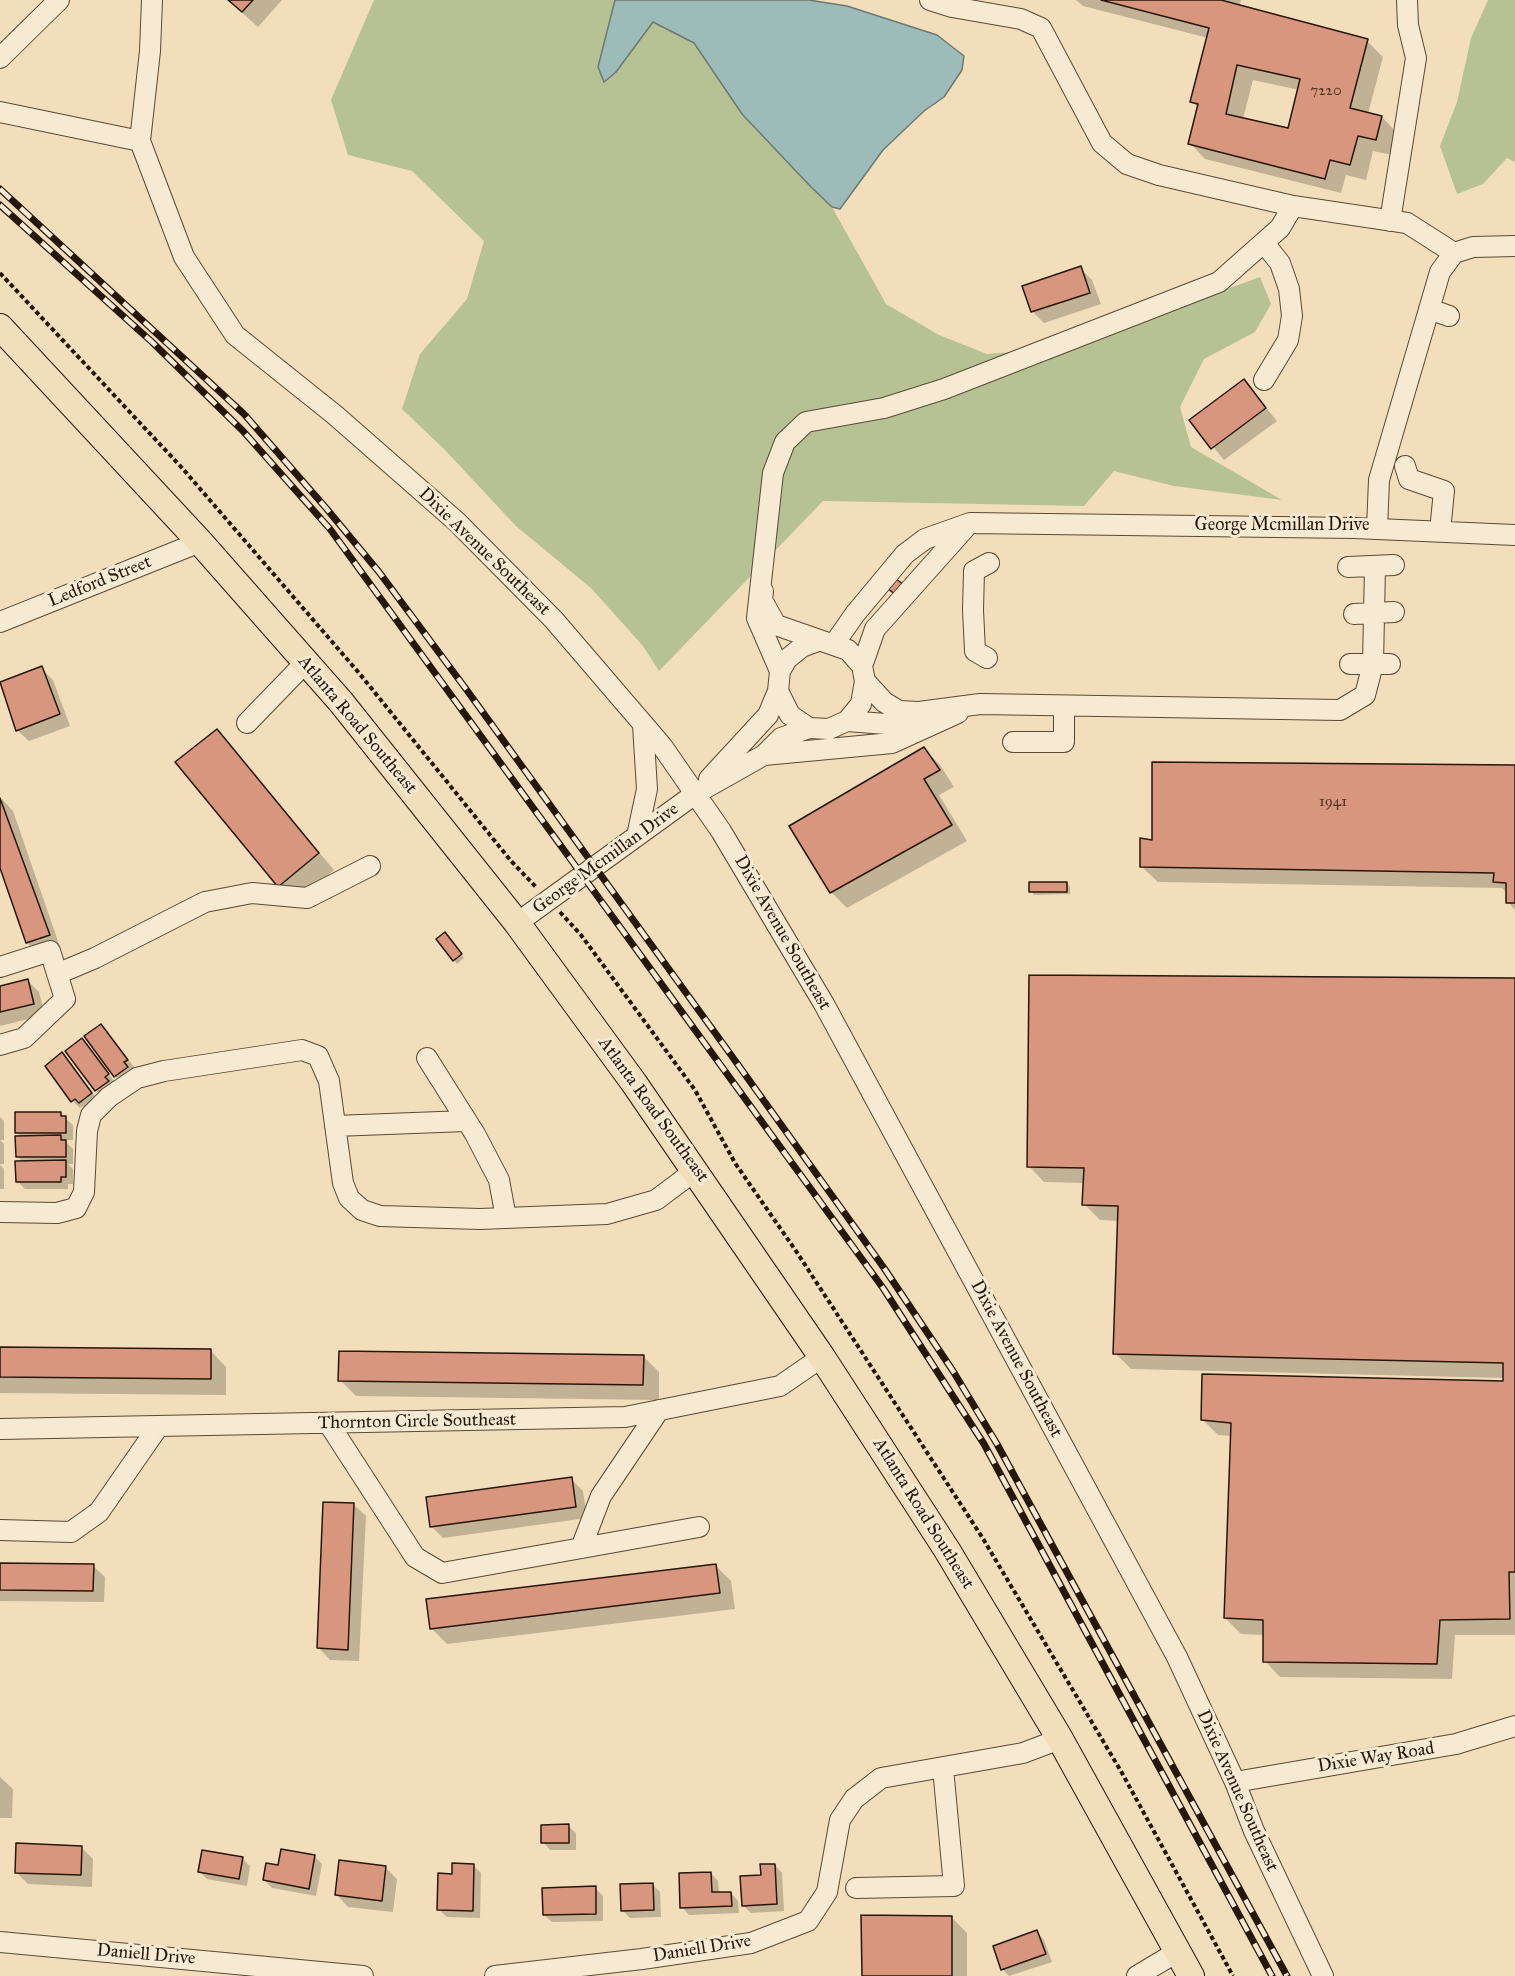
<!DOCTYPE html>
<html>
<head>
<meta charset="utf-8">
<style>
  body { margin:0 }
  canvas { display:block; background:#f2deba }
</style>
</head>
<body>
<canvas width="1515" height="1976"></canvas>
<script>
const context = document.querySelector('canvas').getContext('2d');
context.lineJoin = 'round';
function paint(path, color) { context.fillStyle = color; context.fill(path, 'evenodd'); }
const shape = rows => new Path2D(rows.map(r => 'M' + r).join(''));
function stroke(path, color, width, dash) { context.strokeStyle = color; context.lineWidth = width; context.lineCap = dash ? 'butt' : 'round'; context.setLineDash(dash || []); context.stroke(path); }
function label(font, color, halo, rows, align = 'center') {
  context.font = font + ' "IM FELL Great Primer",serif'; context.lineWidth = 6; context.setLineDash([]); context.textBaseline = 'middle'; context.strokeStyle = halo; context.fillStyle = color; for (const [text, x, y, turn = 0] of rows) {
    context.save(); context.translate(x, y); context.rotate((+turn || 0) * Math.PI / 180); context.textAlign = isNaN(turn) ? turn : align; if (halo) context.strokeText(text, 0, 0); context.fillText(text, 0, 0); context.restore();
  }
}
const green = shape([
  [374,0,615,0,598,67,616,72,653,21,694,43,742,114,832,207,886,304,939,335,987,354,1063,348,1260,277,1271,304,1255,332,1204,359,1180,407,1191,447,1282,500,1174,486,1114,471,1084,506,823,501,659,671,643,646,591,588,516,526,445,450,402,409,420,354,467,299,484,241,412,171,348,155,331,100],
  [1488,0,1515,0,1515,162,1507,158,1483,184,1457,194,1440,146,1457,102,1471,38]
]);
const water = shape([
  [615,0,809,0,847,6,937,35,964,56,962,70,944,97,924,111,883,150,840,209,832,207,811,187,742,114,694,43,653,22,616,72,604,82,598,67,615,0]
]);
const shadow = shape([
  [228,0,282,0,258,27],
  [1076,0,1241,0,1239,8,1367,41,1383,57,1368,114,1382,117,1397,133,1392,155,1373,151,1366,180,1346,175,1341,193,1205,159,1190,143,1199,108,1191,101,1208,38,1083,6],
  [1253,80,1299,90,1289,130,1243,119],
  [1080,268,1092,280,1101,304,1044,323,1033,312,1024,287],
  [1244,381,1277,421,1224,460,1191,420],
  [41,668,53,680,70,726,29,741,17,730,0,683],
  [216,731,334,870,295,902,279,886],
  [924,749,940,765,954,787,939,795,967,841,847,908,831,892],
  [1515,766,1515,910,1508,902,1508,894,1502,888,1158,882,1142,867,1153,841],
  [2,799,13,811,60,947,39,954,27,943,0,864],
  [1067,883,1070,887,1070,894,1034,895,1031,891],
  [448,937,464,958,457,964,438,939],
  [1515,980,1515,1635,1455,1635,1452,1679,1280,1677,1265,1661,1265,1635,1241,1634,1225,1618,1232,1436,1218,1435,1202,1419,1505,1382,1505,1378,1131,1369,1115,1353,1119,1221,1100,1220,1084,1204,1085,1183,1044,1182,1029,1166],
  [28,981,39,992,45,1015,0,1026,0,987],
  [101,1026,135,1068,123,1083,115,1076],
  [82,1040,115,1082,104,1098,96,1090],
  [62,1054,99,1101,87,1110,83,1106,80,1108,73,1101],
  [60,1113,73,1125,73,1140,64,1140,73,1149,73,1164,68,1164,73,1169,73,1184,68,1184,68,1189,25,1189,17,1181,23,1162,17,1156,21,1137,17,1133],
  [0,1117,4,1121,4,1140,0,1140],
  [0,1140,4,1144,4,1164,0,1164],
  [0,1165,4,1169,4,1189,0,1189],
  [0,1349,211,1351,226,1367,226,1395,0,1393],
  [643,1356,659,1372,659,1400,356,1396,340,1380],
  [571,1479,583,1491,587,1518,443,1538,431,1526],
  [354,1505,366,1516,359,1661,330,1660,319,1648],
  [0,1565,93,1566,105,1577,104,1602,0,1601],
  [715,1565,731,1581,735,1609,447,1644,431,1628],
  [0,1777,13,1789,12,1818,0,1818],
  [568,1826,576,1833,576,1850,550,1850,543,1842],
  [81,1847,93,1859,92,1887,28,1884,16,1872],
  [314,1856,322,1864,316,1896,272,1888,264,1880],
  [243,1859,250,1866,247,1886,207,1879,199,1871],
  [473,1865,481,1873,480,1918,447,1917,439,1910,453,1875],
  [775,1865,782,1873,784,1911,751,1913,743,1905,762,1877],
  [385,1867,397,1879,393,1912,348,1907,337,1895],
  [711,1873,718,1881,719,1893,731,1893,738,1901,739,1913,689,1915,682,1907],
  [653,1885,660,1892,661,1917,630,1918,622,1910],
  [595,1888,603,1896,603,1921,552,1922,544,1915],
  [951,1917,967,1933,967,1976,863,1976],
  [1037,1932,1044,1940,1052,1962,1009,1976,1002,1969]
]);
const building = shape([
  [228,0,253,0,242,12,228,0],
  [1101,0,1221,0,1368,39,1350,108,1382,116,1376,140,1358,136,1350,165,1330,160,1325,179,1188,144,1198,104,1190,102,1209,28,1101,0],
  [1237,65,1300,79,1288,128,1226,114,1237,65],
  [1081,266,1090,293,1031,312,1022,286,1081,266],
  [1244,379,1266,408,1211,449,1189,420,1244,379],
  [895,578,904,585,896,595,887,588,895,578],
  [42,666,60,714,16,731,0,682,42,666],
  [217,729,319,853,278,887,175,762,217,729],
  [924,747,940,770,924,779,952,825,830,893,789,826,924,747],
  [1152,762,1515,765,1515,903,1506,903,1506,883,1493,882,1494,873,1140,867,1140,838,1152,840,1152,762],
  [0,798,50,935,26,943,0,868,0,798],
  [1029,882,1067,882,1067,892,1029,892,1029,882],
  [445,932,462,954,453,961,436,939,445,932],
  [1029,975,1515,978,1515,1572,1509,1572,1510,1619,1440,1620,1437,1664,1263,1662,1263,1620,1224,1618,1231,1423,1201,1420,1202,1374,1503,1381,1503,1363,1113,1354,1118,1206,1082,1205,1084,1168,1027,1167,1029,975],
  [28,979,34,1004,0,1012,0,986,28,979],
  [101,1024,128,1060,124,1062,128,1067,114,1077,84,1036,101,1024],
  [82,1038,109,1074,105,1077,109,1081,95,1091,65,1051,82,1038],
  [62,1052,92,1093,79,1103,75,1099,71,1102,45,1066,62,1052],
  [15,1112,61,1112,61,1116,66,1116,66,1133,15,1133,15,1112],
  [61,1135,61,1140,66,1140,66,1157,16,1157,15,1136,61,1135],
  [66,1160,66,1177,61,1177,61,1182,16,1182,15,1161,66,1160],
  [0,1347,211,1349,211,1379,0,1377,0,1347],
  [339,1351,644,1355,643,1385,338,1381,339,1351],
  [572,1477,576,1507,430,1527,426,1497,572,1477],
  [323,1502,354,1503,348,1650,317,1648,323,1502],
  [0,1563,94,1564,93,1591,0,1590,0,1563],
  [716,1564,720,1593,430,1629,426,1599,716,1564],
  [569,1824,569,1843,541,1843,541,1825,569,1824],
  [16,1843,82,1846,81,1875,15,1873,16,1843],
  [281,1849,315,1855,309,1889,263,1880,266,1863,278,1865,281,1849],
  [202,1850,243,1857,239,1879,198,1872,202,1850],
  [339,1860,386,1866,382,1901,335,1895,339,1860],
  [452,1863,474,1864,473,1911,437,1910,438,1873,452,1874,452,1863],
  [760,1864,775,1864,777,1904,742,1906,740,1876,761,1875,760,1864],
  [711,1872,712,1892,731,1892,732,1906,680,1908,679,1873,711,1872],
  [653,1883,654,1910,621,1911,620,1884,653,1883],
  [596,1886,596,1914,543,1915,542,1888,596,1886],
  [861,1915,952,1916,952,1976,862,1976,861,1915],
  [1037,1930,1046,1954,1001,1970,993,1946,1037,1930]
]);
const path = shape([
  [0,273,183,469,359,673,511,861,536,887],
  [560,912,581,935,695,1090,735,1163,796,1251,982,1537,1122,1773,1233,1976]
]);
const minor = shape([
  [930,0,952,7,1021,19,1041,28,1102,143,1127,164,1159,175,1293,206,1407,223,1454,253,1473,247,1515,246],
  [0,58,59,0],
  [0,112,140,141,184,257,235,335,335,415,457,522,554,620,662,746,721,831,824,1004,1177,1657,1235,1782,1254,1831,1323,1976],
  [140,141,150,51,152,0],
  [1390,221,1416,58,1408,25,1407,0],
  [1429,309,1449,316],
  [1264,380,1288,340,1292,316,1289,289,1280,263,1264,243],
  [1405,466,1409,479,1444,491,1440,531],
  [1377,529,1379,480,1440,272,1454,253],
  [1348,567,1394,565],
  [1354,614,1394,612],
  [0,622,200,542],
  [834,644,855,614,905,554,925,539,970,523,1354,528,1515,535],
  [987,658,975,651,973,610,974,571,989,563],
  [1350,664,1390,664],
  [862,666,875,629,966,527],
  [780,671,757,618,773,473,785,442,806,422,884,408,944,389,1219,282,1280,228,1293,206],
  [865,681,884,702,899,711,919,712,980,704,1340,710,1365,695,1373,664,1375,566],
  [778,691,790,715,809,728],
  [847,721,925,727],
  [247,723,306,662],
  [1013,742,1064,742,1064,706],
  [764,755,892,743,958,713],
  [709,779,768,715,778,691,780,671,787,659,802,647,818,641],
  [637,836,647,789,643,725],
  [517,923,695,794,764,755,781,738,809,728,829,729,847,721,861,704,865,681,862,666,848,650,776,625,762,600,763,591],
  [0,967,50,951,65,999,24,1038,0,1045],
  [57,974,95,958,205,902,252,893,307,898,370,866],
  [427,1058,475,1134,499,1180,506,1218],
  [335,1126,466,1121],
  [0,1212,57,1213,76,1208,84,1192,87,1131,91,1115,109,1097,137,1078,164,1071,302,1050,318,1056,329,1081,343,1183,349,1198,362,1210,380,1216,480,1219,607,1214,656,1200,696,1170],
  [329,1424,415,1557,442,1573,699,1527],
  [0,1429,625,1417,780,1386,822,1357],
  [0,1530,71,1532,99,1512,158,1427],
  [581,1548,601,1496,659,1410],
  [1235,1782,1456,1744,1515,1726],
  [856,1888,954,1886,943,1768],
  [0,1942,363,1976],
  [495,1976,642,1959,751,1943,808,1921,827,1892,840,1820,854,1799,881,1778,1023,1753,1060,1739],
  [1137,1976,1177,1952]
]);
const major = shape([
  [0,327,200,542,341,702,517,923,634,1083,822,1357,947,1550,1060,1739,1191,1976]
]);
const rail = shape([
  [0,189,244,414,326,508,379,572,466,689,726,1048,884,1268,953,1371,997,1444,1287,1976],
  [0,205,152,342,243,431,330,529,883,1288,984,1444,1272,1976]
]);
const numberNames = [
  ["7220",1326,91],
  ["1941",1333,802]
];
const streetNames = [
  ["George Mcmillan Drive",1282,526],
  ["Dixie Avenue Southeast",484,552,44],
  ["Ledford Street",100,582,-22],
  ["Atlanta Road Southeast",357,725,50],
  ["George Mcmillan Drive",606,859,-36],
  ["Dixie Avenue Southeast",782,933,60],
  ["Atlanta Road Southeast",653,1110,54],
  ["Dixie Avenue Southeast",1016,1359,62],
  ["Thornton Circle Southeast",417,1422,-1],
  ["Atlanta Road Southeast",923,1514,58],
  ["Dixie Way Road",1376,1758,-9],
  ["Dixie Avenue Southeast",1237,1791,66],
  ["Daniell Drive",702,1949,-9],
  ["Daniell Drive",146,1955,5]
];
paint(green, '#b6c294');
paint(water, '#9dbbb8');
stroke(water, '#6d7972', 1.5);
paint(shadow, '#0003');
paint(building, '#d7967d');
stroke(building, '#26170a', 1.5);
stroke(minor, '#594936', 22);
stroke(major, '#26170a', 28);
stroke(path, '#26170a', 4, [4.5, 3]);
stroke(minor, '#f7ead2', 20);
stroke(major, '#f2deba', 26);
stroke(rail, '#26170a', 7);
stroke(rail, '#f7ead2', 4.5, [14]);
label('15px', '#523727', null, numberNames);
label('18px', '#26170a', '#f7ead2', streetNames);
</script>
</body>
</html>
